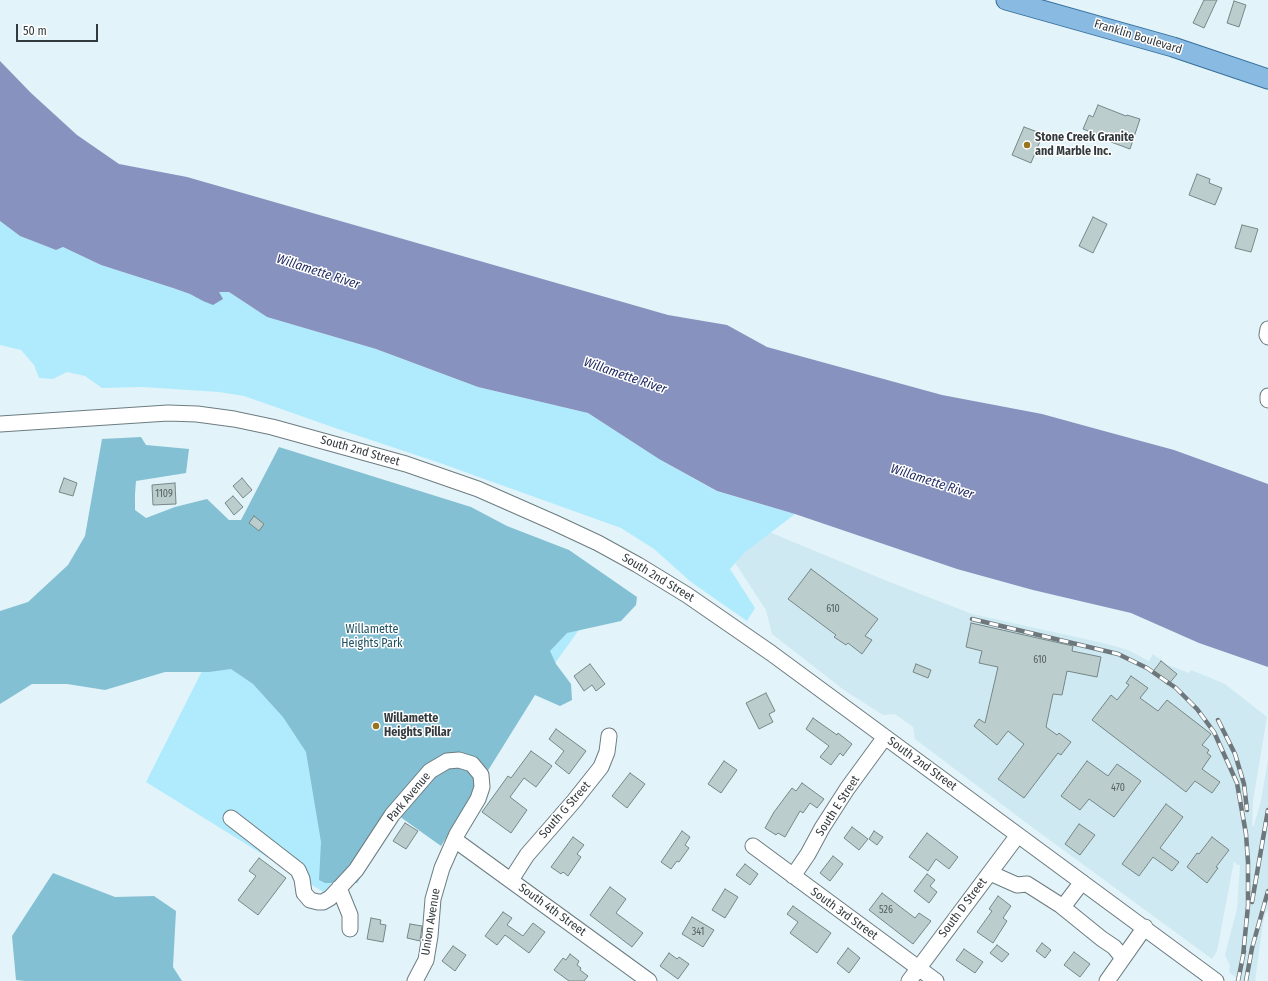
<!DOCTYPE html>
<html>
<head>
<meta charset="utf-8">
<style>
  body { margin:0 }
  #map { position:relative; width:1268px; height:981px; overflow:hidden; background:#e2f3f9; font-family:"Fira Sans Condensed",sans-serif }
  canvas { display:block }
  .scale { position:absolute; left:16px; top:24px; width:82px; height:18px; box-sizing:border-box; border:2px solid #333a3d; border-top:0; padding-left:5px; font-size:12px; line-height:14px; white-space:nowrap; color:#333a3d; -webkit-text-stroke:3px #fff; paint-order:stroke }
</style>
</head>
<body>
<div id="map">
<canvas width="1268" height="981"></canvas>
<div class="scale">50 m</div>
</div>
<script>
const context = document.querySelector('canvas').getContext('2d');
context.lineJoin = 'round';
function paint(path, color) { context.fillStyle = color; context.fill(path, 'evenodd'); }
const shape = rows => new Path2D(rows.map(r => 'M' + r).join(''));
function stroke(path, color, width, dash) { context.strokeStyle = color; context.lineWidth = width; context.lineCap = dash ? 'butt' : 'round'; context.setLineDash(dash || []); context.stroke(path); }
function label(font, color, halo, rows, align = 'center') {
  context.font = font + ' "Fira Sans Condensed",sans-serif'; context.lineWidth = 3; context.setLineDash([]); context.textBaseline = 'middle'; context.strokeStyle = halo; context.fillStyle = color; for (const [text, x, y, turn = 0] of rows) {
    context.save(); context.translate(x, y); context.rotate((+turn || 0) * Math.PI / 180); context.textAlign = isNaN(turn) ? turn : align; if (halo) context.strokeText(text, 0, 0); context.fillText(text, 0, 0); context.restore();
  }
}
const built = shape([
  [750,524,892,583,972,614,1103,643,1128,650,1149,661,1153,654,1168,665,1189,673,1191,670,1225,684,1267,717,1253,801,1252,827,1254,825,1261,801,1268,760,1268,910,1265,914,1263,923,1255,981,1241,981,1229,972,1230,966,1225,955,1237,909,1240,865,1237,865,1234,861,1217,951,1212,959,1032,827,915,739,913,727,895,714,883,715,844,690,772,634,766,610,726,549]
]);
const green = shape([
  [0,221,20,236,41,244,56,250,63,247,101,265,173,288,190,294,203,301,219,291,229,292,267,317,376,349,478,387,588,413,659,459,716,491,795,514,744,553,730,569,755,608,747,621,691,582,654,549,621,528,437,462,341,430,244,396,219,392,142,387,102,388,85,376,67,372,53,379,39,378,34,365,21,350,0,345],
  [304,469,601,599,485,761,355,845,325,893,146,782]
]);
const forest = shape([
  [141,437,146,445,189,449,186,473,136,481,135,494,135,510,146,518,175,507,207,499,229,520,241,520,279,447,471,507,507,526,569,550,637,597,636,605,621,621,567,633,550,651,556,664,571,684,572,700,560,706,535,695,441,846,399,816,357,883,325,883,319,880,321,842,306,752,283,717,253,684,231,669,209,672,165,672,105,690,67,684,32,684,0,704,0,611,28,602,68,565,85,536,102,439],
  [53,873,115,897,154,896,176,911,173,967,182,981,25,981,16,980,12,936]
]);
const water = shape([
  [0,61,31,93,77,135,119,164,187,177,668,315,727,325,767,347,942,395,1042,414,1104,431,1174,450,1268,484,1268,667,1199,643,1131,613,1033,590,957,569,795,514,717,491,659,459,588,413,478,387,376,349,267,317,229,292,219,292,223,299,213,305,203,301,190,294,173,288,101,265,63,247,56,250,20,236,0,221]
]);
const building = shape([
  [1204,0,1217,0,1204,28,1193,23,1204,0],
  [1234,1,1246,5,1239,27,1227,23,1234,1],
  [1098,105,1126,116,1127,115,1140,119,1130,149,1111,142,1112,140,1083,129,1089,115,1093,117,1098,105],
  [1024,127,1043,134,1031,163,1012,155,1024,127],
  [1197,174,1210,179,1209,183,1222,188,1215,205,1189,195,1197,174],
  [1093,217,1107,224,1093,253,1079,246,1093,217],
  [1242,225,1258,229,1251,252,1235,248,1242,225],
  [64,478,77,483,73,496,59,492,64,478],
  [242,478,252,490,243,498,233,486,242,478],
  [175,483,176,504,153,505,152,485,175,483],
  [233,496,243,507,234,515,225,503,233,496],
  [254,516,264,524,259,531,249,523,254,516],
  [811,569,878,619,865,636,872,640,862,654,848,643,846,645,834,637,836,635,788,599,811,569],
  [971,623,1073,646,1072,651,1101,657,1097,677,1067,671,1062,695,1053,694,1046,727,1057,735,1059,733,1071,742,1061,755,1058,753,1024,798,998,779,1024,744,1008,731,997,745,974,726,979,719,985,723,998,667,979,663,982,651,966,647,971,623],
  [1161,661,1177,674,1168,685,1152,673,1161,661],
  [590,664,605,684,596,691,592,685,584,691,574,676,590,664],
  [916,664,931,670,928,678,913,672,916,664],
  [1131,676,1148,688,1140,698,1158,711,1167,700,1211,734,1202,745,1209,750,1207,753,1211,756,1202,769,1220,782,1212,793,1195,781,1186,792,1092,720,1111,695,1117,700,1129,685,1126,683,1131,676],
  [766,693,775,711,769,714,773,722,759,729,746,703,766,693],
  [813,718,837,735,838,733,852,744,843,756,840,753,831,765,820,757,829,746,806,729,813,718],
  [556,729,586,751,569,774,555,763,564,751,549,739,556,729],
  [531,751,552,766,536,787,524,778,510,797,527,810,511,833,482,812,508,776,511,778,531,751],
  [724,761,737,770,721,793,708,784,724,761],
  [1087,761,1108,776,1117,764,1141,781,1114,817,1089,799,1080,810,1061,796,1087,761],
  [630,773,645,784,627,808,612,796,630,773],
  [802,783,824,799,817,808,810,803,803,813,800,811,785,837,778,833,776,835,765,828,774,812,792,788,796,791,802,783],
  [1166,804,1183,817,1160,848,1179,862,1172,871,1153,857,1139,876,1122,864,1166,804],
  [405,823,418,831,406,849,393,841,405,823],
  [1079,824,1095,835,1080,855,1065,844,1079,824],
  [852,827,868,839,859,850,844,838,852,827],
  [682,831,690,837,685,845,689,848,679,862,677,861,671,869,661,862,682,831],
  [874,831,883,837,877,845,869,839,874,831],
  [927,833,958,857,949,869,936,859,928,871,909,857,927,833],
  [573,837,584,845,577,854,581,857,568,876,563,872,561,874,551,867,573,837],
  [1212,837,1229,850,1216,867,1218,868,1207,883,1187,867,1197,853,1199,854,1212,837],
  [833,856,843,864,830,881,820,873,833,856],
  [259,858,286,878,258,915,238,900,256,876,249,871,259,858],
  [745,864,758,874,750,885,736,875,745,864],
  [927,874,935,880,930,886,937,892,929,903,914,891,927,874],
  [610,887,626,899,616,913,643,933,632,947,590,915,610,887],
  [725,889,738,897,725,918,712,910,725,889],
  [882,893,915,918,919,913,931,921,913,944,869,910,882,893],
  [998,896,1011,906,1003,918,1007,921,993,943,977,932,992,911,989,909,998,896],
  [793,906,831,933,817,953,790,933,798,922,787,914,793,906],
  [503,912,512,918,507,925,523,936,533,923,545,932,529,953,505,935,497,945,485,936,503,912],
  [692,917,714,930,703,947,682,934,692,917],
  [371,918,381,920,380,924,386,925,383,942,367,939,371,918],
  [410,924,422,926,420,941,407,938,410,924],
  [1042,943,1051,950,1045,958,1036,951,1042,943],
  [997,945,1009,954,1002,962,990,953,997,945],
  [453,946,466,955,455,971,442,961,453,946],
  [848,948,860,958,849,973,837,963,848,948],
  [964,949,983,962,975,973,956,960,964,949],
  [1074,952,1090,964,1080,977,1064,965,1074,952],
  [669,953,677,959,679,957,689,964,678,979,660,966,669,953],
  [570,954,579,961,577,965,581,968,580,970,588,976,584,981,569,981,554,970,563,958,566,960,570,954]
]);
const minor = shape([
  [1268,329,1267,335,1268,337],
  [1268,396,1268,400],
  [0,424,168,413,197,414,234,419,272,427,406,464,478,489,553,522,598,543,638,565,687,595,771,653,1216,981],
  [231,818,298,870,302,879,304,893,310,900,318,902,323,902,330,898,356,870,392,815,430,771,447,761,459,760,472,764,481,775,482,787,478,799,457,834,442,868,433,899,430,936,426,960,415,981],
  [455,840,649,981],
  [753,846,936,981],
  [990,873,1017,885,1027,884,1060,905,1102,939,1114,947,1123,958],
  [793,876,808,854,822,828,847,789,885,737],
  [511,880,527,855,574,801,601,767,607,752,609,736],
  [339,888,350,915,350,929],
  [1063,907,1082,882],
  [909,981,1018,835],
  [1107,981,1145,927]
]);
const major = shape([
  [1006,0,1173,47,1268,79]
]);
const rail = shape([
  [972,619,1118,654,1147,668,1176,688,1197,709,1214,732,1237,783,1246,834,1248,862,1248,906,1243,956],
  [1218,720,1235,754,1244,784,1247,810],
  [1252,902,1268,810],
  [1238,981,1244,951],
  [1246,981,1252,948,1268,891]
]);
const markers = [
  [1027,145,4,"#98741e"],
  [376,726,4,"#98741e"]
];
const numberNames = [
  ["1109",164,494],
  ["610",833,609],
  ["610",1040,660],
  ["470",1118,788],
  ["526",886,910],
  ["341",698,932]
];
const streetNames = [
  ["Franklin Boulevard",1138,37,17],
  ["South 2nd Street",360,451,16],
  ["South 2nd Street",658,578,31],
  ["South 2nd Street",922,764,36],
  ["Park Avenue",409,797,-50],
  ["South E Street",838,806,-57],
  ["South G Street",565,810,-49],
  ["South D Street",963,908,-53],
  ["South 4th Street",552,910,36],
  ["South 3rd Street",844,914,36],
  ["Union Avenue",431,922,-81]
];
const poiNames = [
  ["Stone Creek Granite",1035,138],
  ["and Marble Inc.",1035,152],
  ["Willamette",384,719],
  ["Heights Pillar",384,733]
];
const parkNames = [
  ["Willamette",372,630],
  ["Heights Park",372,644]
];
const waterNames = [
  ["Willamette River",318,272,18],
  ["Willamette River",625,376,19],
  ["Willamette River",932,482,18]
];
paint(built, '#cee9f1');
paint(green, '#b0ebfd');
paint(forest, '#84c0d3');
paint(water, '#8792be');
paint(building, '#bbcecd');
stroke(building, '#768786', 1);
stroke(minor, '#6c7c81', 17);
stroke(major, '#366f9c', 21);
stroke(minor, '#fff', 15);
stroke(major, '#88bae2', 19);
stroke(rail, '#6e787c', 4.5);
stroke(rail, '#fff', 3, [9]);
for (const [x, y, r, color] of markers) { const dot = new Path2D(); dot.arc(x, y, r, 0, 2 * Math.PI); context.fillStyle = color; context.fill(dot); stroke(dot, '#fff', 1.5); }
label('10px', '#555f61', null, numberNames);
label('12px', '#333a3d', '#fff', streetNames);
label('bold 12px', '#333a3d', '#fff', poiNames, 'left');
label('12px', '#205260', '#fff', parkNames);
label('italic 13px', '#232c63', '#fff', waterNames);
</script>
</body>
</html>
